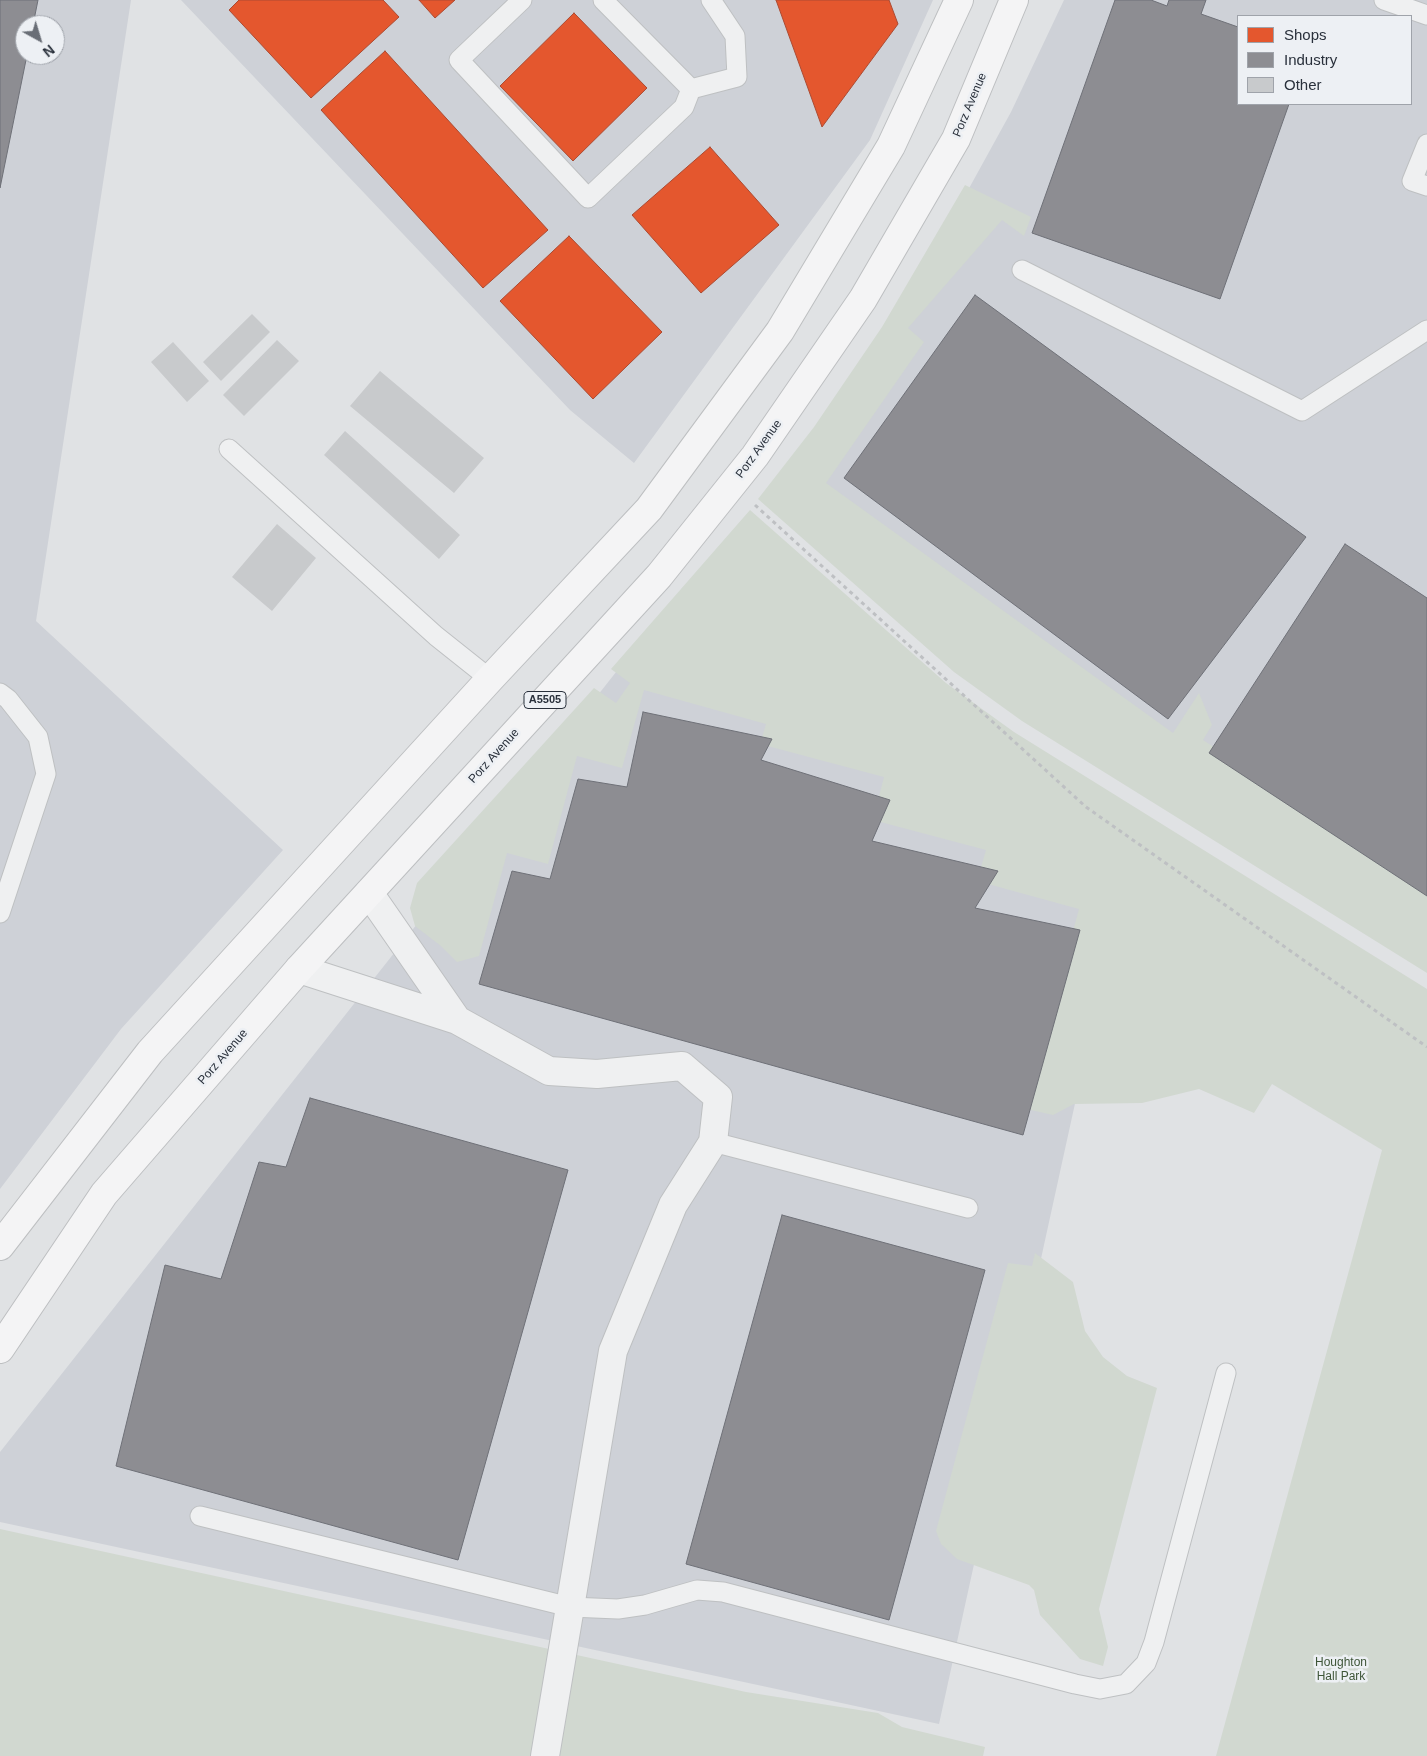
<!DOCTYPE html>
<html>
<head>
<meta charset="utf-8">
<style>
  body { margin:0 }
  #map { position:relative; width:1427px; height:1756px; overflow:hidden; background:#e0e2e4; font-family:Arial,sans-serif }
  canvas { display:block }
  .legend { position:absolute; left:1237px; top:15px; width:175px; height:90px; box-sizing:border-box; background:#edf0f4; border:1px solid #9fa3aa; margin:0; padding:6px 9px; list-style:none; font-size:15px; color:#29303b }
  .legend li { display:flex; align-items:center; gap:10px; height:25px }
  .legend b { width:25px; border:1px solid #9fa3aa }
  .north { position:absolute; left:15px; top:15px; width:50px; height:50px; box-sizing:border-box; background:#edf0f4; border:1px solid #9fa3aa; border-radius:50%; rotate:141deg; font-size:14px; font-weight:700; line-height:20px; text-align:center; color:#29303b }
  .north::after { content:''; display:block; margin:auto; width:18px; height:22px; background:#696e76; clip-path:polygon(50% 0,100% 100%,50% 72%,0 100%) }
</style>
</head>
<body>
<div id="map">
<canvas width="1427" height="1756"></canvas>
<ul class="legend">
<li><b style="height:14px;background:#e4572e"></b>Shops</li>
<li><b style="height:14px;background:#8d8d92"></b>Industry</li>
<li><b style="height:14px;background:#c8cacc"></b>Other</li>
</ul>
<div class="north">N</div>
</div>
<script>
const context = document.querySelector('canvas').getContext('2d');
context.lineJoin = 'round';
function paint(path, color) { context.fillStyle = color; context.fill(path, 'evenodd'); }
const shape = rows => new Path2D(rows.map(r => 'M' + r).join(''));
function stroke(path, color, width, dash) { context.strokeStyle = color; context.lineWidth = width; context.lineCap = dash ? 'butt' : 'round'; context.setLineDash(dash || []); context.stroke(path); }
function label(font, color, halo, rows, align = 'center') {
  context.font = font + ' Arial,sans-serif'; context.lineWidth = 5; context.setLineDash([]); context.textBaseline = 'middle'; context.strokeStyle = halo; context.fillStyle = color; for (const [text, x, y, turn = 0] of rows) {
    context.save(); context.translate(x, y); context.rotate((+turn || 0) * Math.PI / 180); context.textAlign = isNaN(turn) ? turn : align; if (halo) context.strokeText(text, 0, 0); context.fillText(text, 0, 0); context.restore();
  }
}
const built = shape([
  [0,0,131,0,36,621,283,850,121,1029,0,1189],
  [25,25,55,25,55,55,25,55],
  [181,0,933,0,870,140,634,463,570,410],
  [1064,0,1427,0,1427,937,797,501,1011,112],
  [1238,16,1411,16,1411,104,1238,104],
  [684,586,1115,921,939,1724,0,1522,0,1452]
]);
const green = shape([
  [965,185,1031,217,1024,236,1002,220,908,328,924,342,826,483,1173,733,1199,693,1212,725,1203,740,1427,885,1427,973,1022,721,954,672,758,499,814,427,882,327],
  [750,510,946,683,1014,732,1427,989,1427,1756,1216,1756,1382,1150,1272,1084,1254,1113,1199,1089,1142,1103,1074,1104,1053,1115,1031,1110,1031,1107,1026,1105,1079,909,977,881,986,850,873,820,884,777,760,744,766,724,644,690,622,768,577,756,548,864,507,853,479,956,457,962,441,946,415,926,410,908,417,883,594,688,616,703,630,683,611,669],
  [1035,1253,1073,1282,1085,1331,1103,1357,1127,1376,1157,1388,1099,1609,1108,1647,1103,1666,1080,1659,1040,1615,1034,1590,1029,1585,957,1559,941,1544,936,1531,1008,1263,1032,1266],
  [0,1529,746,1692,878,1713,902,1727,985,1747,983,1756,0,1756]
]);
const shops = shape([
  [239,0,383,0,399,17,311,98,229,10,239,0],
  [419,0,455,0,435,18,419,0],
  [776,0,889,0,898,24,822,127,776,0],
  [574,13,647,88,573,161,500,86,574,13],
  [385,51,548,230,483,288,321,110,385,51],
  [710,147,779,225,701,293,632,215,710,147],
  [569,236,662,332,593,399,500,301,569,236]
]);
const industry = shape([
  [0,0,38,0,33,25,25,25,25,55,27,55,0,188,0,0],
  [1115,0,1151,0,1167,6,1169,0,1206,0,1201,14,1238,27,1238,104,1289,104,1220,299,1032,233,1115,0],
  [975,295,1306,537,1168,719,844,478,975,295],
  [1345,544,1427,598,1427,896,1209,753,1345,544],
  [643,712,772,739,761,760,890,800,872,841,998,871,975,908,1080,930,1023,1135,479,984,512,871,550,879,578,779,627,787,643,712],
  [310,1098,568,1170,458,1560,116,1466,165,1265,221,1279,259,1162,286,1167,310,1098],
  [782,1215,985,1270,889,1620,686,1564,782,1215]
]);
const building = shape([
  [252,314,270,332,221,381,203,362],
  [277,340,299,361,244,416,223,395],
  [173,342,209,381,187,402,151,362],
  [380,371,484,458,454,493,350,406],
  [345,431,460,535,439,559,324,455],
  [277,524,316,558,272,611,232,577]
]);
const path = shape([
  [755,505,1086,807,1427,1047]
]);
const service = shape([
  [522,0,459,60,588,198,684,107,691,89,603,0],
  [1384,0,1427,15],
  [691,89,737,77,735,36,711,0],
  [1427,144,1412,181,1427,186],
  [1022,270,1302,411,1427,330],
  [229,449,436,636,490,679],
  [0,693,8,699,38,737,46,774,0,913],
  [713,1142,968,1208],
  [200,1516,570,1607,618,1609,645,1605,697,1590,723,1592,1075,1684,1100,1689,1126,1684,1146,1663,1154,1642,1226,1373]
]);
const minor = shape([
  [369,893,457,1020],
  [299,969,457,1020,549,1071,597,1074,682,1066,718,1097,713,1142,673,1205,613,1351,545,1756]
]);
const primary = shape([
  [0,1246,150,1052,490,679,649,509,780,331,891,146,959,0],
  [0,1349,104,1194,299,969,659,576,755,456,863,299,956,139,1014,0]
]);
const shields = [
  [545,700,42]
];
const shieldNames = [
  ["A5505",545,700]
];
const streetNames = [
  ["Porz Avenue",970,105,-67],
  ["Porz Avenue",759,449,-54],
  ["Porz Avenue",494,756,-48],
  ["Porz Avenue",223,1057,-49]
];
const parkNames = [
  ["Houghton",1341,1663],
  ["Hall Park",1341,1677]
];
paint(built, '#ced1d7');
paint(green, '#d1d8d0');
paint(shops, '#e4572e');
stroke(shops, '#ac4b32', 1);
paint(industry, '#8d8d92');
stroke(industry, '#6f7178', 1);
paint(building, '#c8cacc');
stroke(service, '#bec0c2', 21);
stroke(minor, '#bec0c2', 30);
stroke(primary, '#bdbfc1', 30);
stroke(path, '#bec0c3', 3, [4, 4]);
stroke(service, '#eff0f1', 19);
stroke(minor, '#eff0f1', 28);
stroke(primary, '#f4f4f5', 28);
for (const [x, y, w] of shields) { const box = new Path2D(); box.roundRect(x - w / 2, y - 8.5, w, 17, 4); context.fillStyle = '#edf0f4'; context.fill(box); stroke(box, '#29303b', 1); }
label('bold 11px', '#29303b', null, shieldNames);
label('12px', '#29303b', '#edf0f4', streetNames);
label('12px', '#3e5538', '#edf0f4', parkNames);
</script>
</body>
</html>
